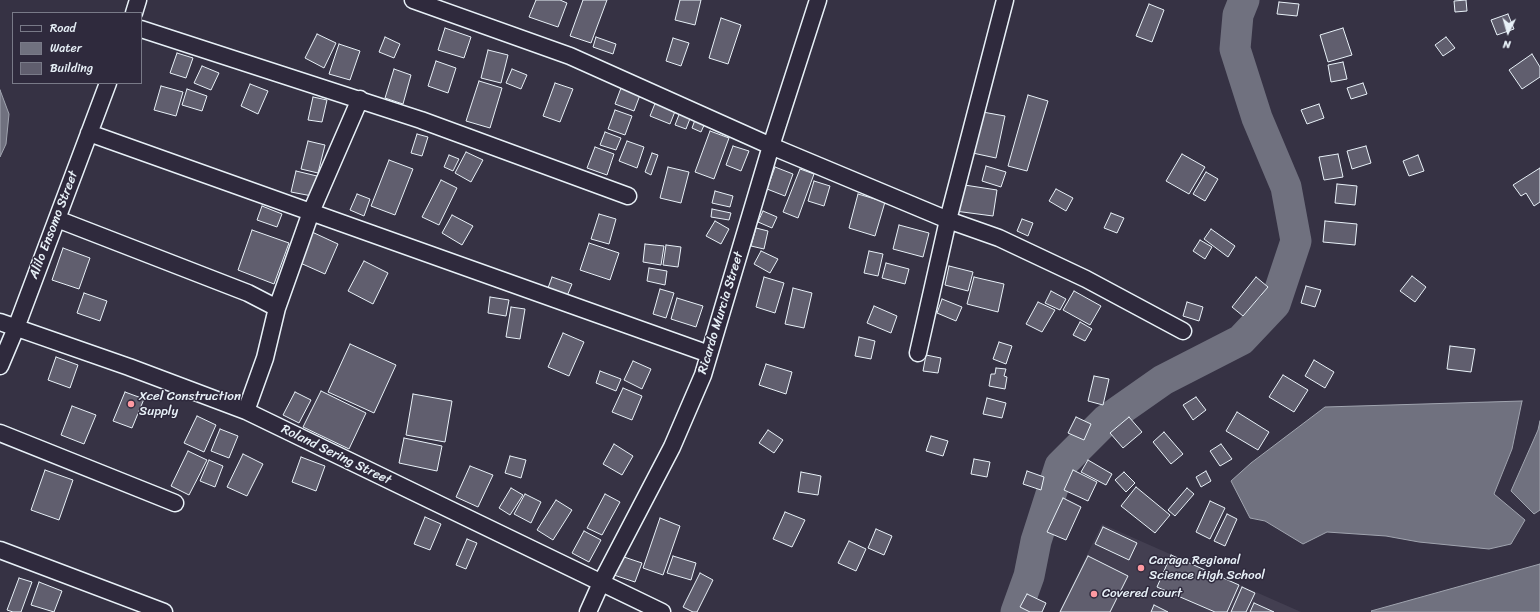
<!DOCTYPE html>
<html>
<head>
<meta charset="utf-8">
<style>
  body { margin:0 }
  #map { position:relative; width:1540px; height:612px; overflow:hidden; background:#363244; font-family:Sriracha,sans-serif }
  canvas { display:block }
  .legend { position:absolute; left:12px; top:12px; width:130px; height:72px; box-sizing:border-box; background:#2f2a3d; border:1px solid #797a88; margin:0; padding:5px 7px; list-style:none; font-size:12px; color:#e8f1f8 }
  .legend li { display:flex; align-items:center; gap:8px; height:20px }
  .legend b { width:20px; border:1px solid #797a88 }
  .north { position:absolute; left:1488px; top:12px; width:40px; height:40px; -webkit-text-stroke:3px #2f2a3d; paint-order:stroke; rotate:185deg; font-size:11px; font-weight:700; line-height:16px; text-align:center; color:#e8f1f8 }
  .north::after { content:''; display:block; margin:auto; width:14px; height:18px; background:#e8f1f8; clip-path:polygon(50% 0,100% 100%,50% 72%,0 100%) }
</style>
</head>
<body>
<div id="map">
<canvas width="1540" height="612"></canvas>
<ul class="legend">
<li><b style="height:5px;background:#2f2a3d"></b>Road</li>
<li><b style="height:11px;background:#70717f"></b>Water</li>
<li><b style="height:11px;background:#605e6e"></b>Building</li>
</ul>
<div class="north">N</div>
</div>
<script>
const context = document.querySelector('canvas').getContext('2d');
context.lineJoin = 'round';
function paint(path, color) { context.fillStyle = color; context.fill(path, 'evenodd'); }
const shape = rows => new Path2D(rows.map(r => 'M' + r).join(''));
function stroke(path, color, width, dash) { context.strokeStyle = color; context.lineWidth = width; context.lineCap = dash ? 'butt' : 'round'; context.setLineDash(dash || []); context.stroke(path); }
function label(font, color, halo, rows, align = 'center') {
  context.font = font + ' Sriracha,sans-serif'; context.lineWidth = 3; context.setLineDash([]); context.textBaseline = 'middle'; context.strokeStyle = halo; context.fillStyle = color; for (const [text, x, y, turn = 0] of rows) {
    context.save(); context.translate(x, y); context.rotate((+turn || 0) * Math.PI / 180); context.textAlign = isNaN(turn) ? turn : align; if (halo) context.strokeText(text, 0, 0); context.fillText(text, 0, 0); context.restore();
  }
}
const built = shape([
  [1102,524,1301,612,1059,612]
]);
const water = shape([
  [0,90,9,114,6,144,0,157,0,90],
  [1522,401,1512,449,1494,494,1525,520,1511,544,1489,549,1419,542,1386,536,1327,532,1303,544,1265,521,1250,518,1231,481,1251,463,1325,407,1522,401],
  [1540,421,1540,510,1534,514,1511,491,1538,430,1540,421],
  [1540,564,1540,612,1372,612,1371,611,1540,564]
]);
const river = shape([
  [1016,612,1029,576,1036,541,1060,466,1106,420,1163,380,1241,340,1275,304,1296,241,1286,187,1257,118,1235,49,1238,15,1244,0]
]);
const building = shape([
  [536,0,560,0,567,3,558,27,529,17,536,0],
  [583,0,607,0,591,43,570,36,583,0],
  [680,0,701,0,695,25,675,20,680,0],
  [1466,0,1467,11,1455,12,1454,1,1466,0],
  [1279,2,1299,4,1297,16,1277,14,1279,2],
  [1149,4,1164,10,1152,42,1136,36,1149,4],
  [1508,14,1514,29,1497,35,1491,20,1508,14],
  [721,18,741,25,728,64,709,58,721,18],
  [445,28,471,37,464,58,438,50,445,28],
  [1343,28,1352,55,1328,62,1320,35,1343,28],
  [317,34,336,43,324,68,305,58,317,34],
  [385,37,400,44,394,58,379,52,385,37],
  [596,37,616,44,613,54,593,47,596,37],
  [1446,37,1455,48,1443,56,1435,45,1446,37],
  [673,38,689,43,681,66,666,61,673,38],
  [339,44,360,51,350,80,329,74,339,44],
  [488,50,508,55,501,83,481,78,488,50],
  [177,53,193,58,186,78,170,73,177,53],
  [1532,54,1540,67,1540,77,1522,89,1509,70,1532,54],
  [436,61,456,68,448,93,428,86,436,61],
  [1343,62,1347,79,1331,82,1328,65,1343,62],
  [202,66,219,73,211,90,194,83,202,66],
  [394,69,411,75,403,104,385,98,394,69],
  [512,69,527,75,521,89,506,83,512,69],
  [479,81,502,88,490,128,466,121,479,81],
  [555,83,573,89,560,122,543,116,555,83],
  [1363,83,1367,94,1351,99,1347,88,1363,83],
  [250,84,268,91,258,114,241,106,250,84],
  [161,86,183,92,176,116,154,110,161,86],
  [621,88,640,95,634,111,615,104,621,88],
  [187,89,207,96,202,111,182,105,187,89],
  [1028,95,1048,101,1027,171,1008,166,1028,95],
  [313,97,327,100,322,122,308,120,313,97],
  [656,101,676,109,670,124,650,116,656,101],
  [1319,104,1324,118,1307,124,1301,110,1319,104],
  [615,110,632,116,625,135,608,129,615,110],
  [977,111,1005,116,996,158,968,152,977,111],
  [680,112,691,116,686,129,675,125,680,112],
  [695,120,705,123,701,132,692,128,695,120],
  [710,131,729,138,714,179,695,172,710,131],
  [605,132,621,138,616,150,600,145,605,132],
  [417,134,428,137,422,156,411,153,417,134],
  [308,141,325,145,318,173,301,169,308,141],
  [627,141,644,147,637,168,619,161,627,141],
  [733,146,749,151,741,171,726,165,733,146],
  [1366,146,1371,163,1352,169,1347,151,1366,146],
  [595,147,614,154,607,175,587,168,595,147],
  [466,152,483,160,471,182,455,173,466,152],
  [652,153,658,155,651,175,645,172,652,153],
  [1182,154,1205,167,1189,194,1166,181,1182,154],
  [1338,154,1343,177,1324,180,1319,157,1338,154],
  [449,155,459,159,453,171,444,167,449,155],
  [1418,155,1424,171,1409,176,1403,161,1418,155],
  [389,160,413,169,395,215,371,206,389,160],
  [986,166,1006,172,1001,187,982,181,986,166],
  [668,167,689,172,681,203,660,198,668,167],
  [775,167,793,174,785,196,767,189,775,167],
  [1540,168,1540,202,1534,206,1526,193,1521,196,1513,185,1540,168],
  [800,169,814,174,798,218,783,212,800,169],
  [296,171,317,176,312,196,291,192,296,171],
  [1206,172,1218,179,1205,201,1193,194,1206,172],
  [441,180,457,188,439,225,422,217,441,180],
  [814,181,830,186,824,206,808,201,814,181],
  [958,184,997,190,993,216,955,211,958,184],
  [1337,184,1357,186,1355,205,1335,203,1337,184],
  [1056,189,1073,198,1066,211,1049,201,1056,189],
  [715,191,733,196,730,207,712,203,715,191],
  [357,194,370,199,364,216,350,210,357,194],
  [858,194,885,202,875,236,849,228,858,194],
  [262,206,282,214,277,227,257,220,262,206],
  [712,209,731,213,729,220,711,217,712,209],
  [763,211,777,217,772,228,758,222,763,211],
  [1111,213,1124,218,1117,233,1104,228,1111,213],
  [599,214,616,219,609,244,591,239,599,214],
  [452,215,473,226,462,245,442,233,452,215],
  [1022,219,1033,223,1028,236,1017,231,1022,219],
  [715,221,729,229,721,244,706,236,715,221],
  [1325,221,1357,224,1355,245,1323,242,1325,221],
  [899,225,929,233,923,257,893,249,899,225],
  [756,228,768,231,764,249,751,246,756,228],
  [1211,229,1235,246,1228,257,1204,239,1211,229],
  [252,230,289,243,274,284,238,270,252,230],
  [312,232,338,244,325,274,298,262,312,232],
  [1200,240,1212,247,1205,259,1193,251,1200,240],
  [589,243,619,253,610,280,580,270,589,243],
  [645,244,664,246,661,265,643,262,645,244],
  [666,245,681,247,678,267,663,265,666,245],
  [63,248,90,258,79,289,52,280,63,248],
  [761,251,778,259,770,273,754,264,761,251],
  [869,251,883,254,878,276,864,273,869,251],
  [364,261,388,273,373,304,348,291,364,261],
  [886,263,909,269,905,284,882,278,886,263],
  [949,266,973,272,968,291,945,285,949,266],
  [649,268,667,271,665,285,647,281,649,268],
  [1412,276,1426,287,1415,302,1400,291,1412,276],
  [552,277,572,284,567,296,548,288,552,277],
  [764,277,784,283,775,313,756,307,764,277],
  [974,277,1004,284,998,312,967,304,974,277],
  [1256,277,1268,287,1243,316,1232,307,1256,277],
  [1306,286,1321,290,1315,307,1301,303,1306,286],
  [793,288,812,293,804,328,785,324,793,288],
  [660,289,674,293,666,318,653,314,660,289],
  [1051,291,1066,299,1060,310,1045,303,1051,291],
  [1074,291,1101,306,1090,325,1063,310,1074,291],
  [84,293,107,301,100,321,77,313,84,293],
  [490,297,509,300,506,316,488,313,490,297],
  [677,298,703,306,696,327,671,319,677,298],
  [942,299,962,307,956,321,937,313,942,299],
  [1038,302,1055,310,1042,332,1026,324,1038,302],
  [1187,302,1203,307,1199,321,1183,316,1187,302],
  [874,306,897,316,891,333,867,323,874,306],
  [511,307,525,309,520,339,506,337,511,307],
  [1080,322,1092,329,1085,341,1073,335,1080,322],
  [563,333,584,342,569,376,548,367,563,333],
  [859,337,875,341,871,359,855,356,859,337],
  [999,342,1012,346,1006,364,993,359,999,342],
  [350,344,396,365,374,413,328,392,350,344],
  [1450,346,1475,349,1471,372,1447,369,1450,346],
  [926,355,941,358,938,373,923,371,926,355],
  [56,357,78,365,70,388,48,380,56,357],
  [1314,360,1334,372,1325,388,1305,376,1314,360],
  [633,361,651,369,642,389,624,380,633,361],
  [766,364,792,372,786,394,759,385,766,364],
  [996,368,1006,369,1004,376,1007,377,1005,389,989,386,991,374,995,374,996,368],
  [600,371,621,379,616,391,596,383,600,371],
  [1283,375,1308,390,1294,412,1269,397,1283,375],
  [1094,376,1109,379,1103,405,1088,401,1094,376],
  [623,388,642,396,632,420,612,412,623,388],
  [321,391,366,413,349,449,303,427,321,391],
  [125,392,144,399,132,428,113,421,125,392],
  [295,392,311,400,299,423,283,415,295,392],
  [413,394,452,401,445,442,406,435,413,394],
  [1196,397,1206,410,1193,420,1183,405,1196,397],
  [987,398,1006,403,1002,418,983,414,987,398],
  [72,406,96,415,84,444,61,435,72,406],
  [1237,412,1269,432,1258,450,1226,431,1237,412],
  [197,416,216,425,204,452,184,443,197,416],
  [1076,417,1091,424,1084,440,1068,433,1076,417],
  [1129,417,1142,432,1123,448,1110,433,1129,417],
  [220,429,238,436,229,458,211,451,220,429],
  [768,430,783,440,774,453,759,443,768,430],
  [1164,432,1183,454,1171,464,1153,442,1164,432],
  [931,436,948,441,943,456,926,451,931,436],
  [404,438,442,446,437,471,399,463,404,438],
  [614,444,633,456,622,475,603,464,614,444],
  [1221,444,1232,459,1220,466,1210,451,1221,444],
  [188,451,207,460,189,495,171,486,188,451],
  [243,454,263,464,247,496,227,487,243,454],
  [510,456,526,460,521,478,505,473,510,456],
  [301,457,325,466,316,491,292,482,301,457],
  [974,459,990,462,987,477,971,474,974,459],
  [209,460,223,466,215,487,200,481,209,460],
  [1088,460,1112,474,1106,485,1081,472,1088,460],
  [470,466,493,475,478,507,456,497,470,466],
  [45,470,73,480,59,520,31,510,45,470],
  [1073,470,1097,482,1088,501,1064,490,1073,470],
  [1027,471,1044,477,1041,490,1023,484,1027,471],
  [1206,471,1211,481,1201,487,1196,477,1206,471],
  [801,472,821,476,818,495,798,492,801,472],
  [1124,472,1135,483,1126,492,1115,480,1124,472],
  [1136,487,1170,515,1155,533,1121,506,1136,487],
  [511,488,523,495,510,515,499,508,511,488],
  [1187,488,1194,494,1175,516,1168,510,1187,488],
  [525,494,541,502,531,523,514,514,525,494],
  [605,494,620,502,602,535,587,528,605,494],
  [1063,498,1081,507,1066,540,1047,532,1063,498],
  [556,500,572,510,553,540,537,530,556,500],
  [1210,501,1225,508,1210,539,1196,532,1210,501],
  [785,512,805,520,792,547,773,539,785,512],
  [1227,514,1237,519,1225,546,1214,541,1227,514],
  [425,517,441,524,430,550,414,544,425,517],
  [660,518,680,526,663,575,643,568,660,518],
  [1103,527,1137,543,1129,560,1095,544,1103,527],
  [876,529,892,536,884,555,868,548,876,529],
  [584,531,601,540,589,562,572,553,584,531],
  [467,539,477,543,466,569,456,565,467,539],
  [849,541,866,549,856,571,838,563,849,541],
  [1171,555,1239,585,1227,612,1215,612,1157,587,1171,555],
  [621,556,642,563,635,582,614,575,621,556],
  [673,556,696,563,691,580,667,573,673,556],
  [1088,556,1128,576,1110,612,1060,612,1088,556],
  [700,573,713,580,697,612,693,612,683,607,700,573],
  [19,578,32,582,21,612,13,612,7,610,19,578],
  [39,582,62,591,54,612,31,605,39,582],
  [1242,587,1255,593,1246,612,1231,612,1242,587],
  [1027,594,1046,603,1042,612,1030,612,1020,607,1027,594],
  [1254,603,1274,612,1250,612,1254,603],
  [1154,605,1168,612,1151,612,1154,605]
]);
const street = shape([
  [413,0,570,56,771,146,948,220,999,238,1086,279,1183,331],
  [134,13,138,0],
  [141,29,421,120,628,196],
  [89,133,709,354],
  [57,219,248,293,277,308],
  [0,322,129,367,246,411,662,612],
  [918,353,948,220,1005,0],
  [0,366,16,328,108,83],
  [246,411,265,358,277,308,311,212,360,99],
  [0,433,175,503],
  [0,550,164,612],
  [588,612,601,583,672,447,703,375,771,146,818,0]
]);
const markers = [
  [131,404,4,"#ff9aa2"],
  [1141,568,4,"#ff9aa2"],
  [1094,594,4,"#ff9aa2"]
];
const streetNames = [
  ["Alilo Ensomo Street",54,225,-69],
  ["Ricardo Murcia Street",721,313,-73],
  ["Roland Sering Street",336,455,26]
];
const poiNames = [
  ["Xcel Construction",139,397],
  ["Supply",139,412],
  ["Caraga Regional",1149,561],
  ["Science High School",1149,576],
  ["Covered court",1102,594]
];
paint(built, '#433f51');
paint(water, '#70717f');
stroke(water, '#a0a4af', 1);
stroke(river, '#70717f', 31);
paint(building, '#605e6e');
stroke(building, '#e8f1f8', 1);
stroke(street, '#e8f1f8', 19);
stroke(street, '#2f2a3d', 16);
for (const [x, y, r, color] of markers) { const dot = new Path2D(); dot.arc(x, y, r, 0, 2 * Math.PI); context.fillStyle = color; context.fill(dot); stroke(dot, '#2f2a3d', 1.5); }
label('13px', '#e8f1f8', '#2f2a3d', streetNames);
label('13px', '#e8f1f8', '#2f2a3d', poiNames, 'left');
</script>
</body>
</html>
